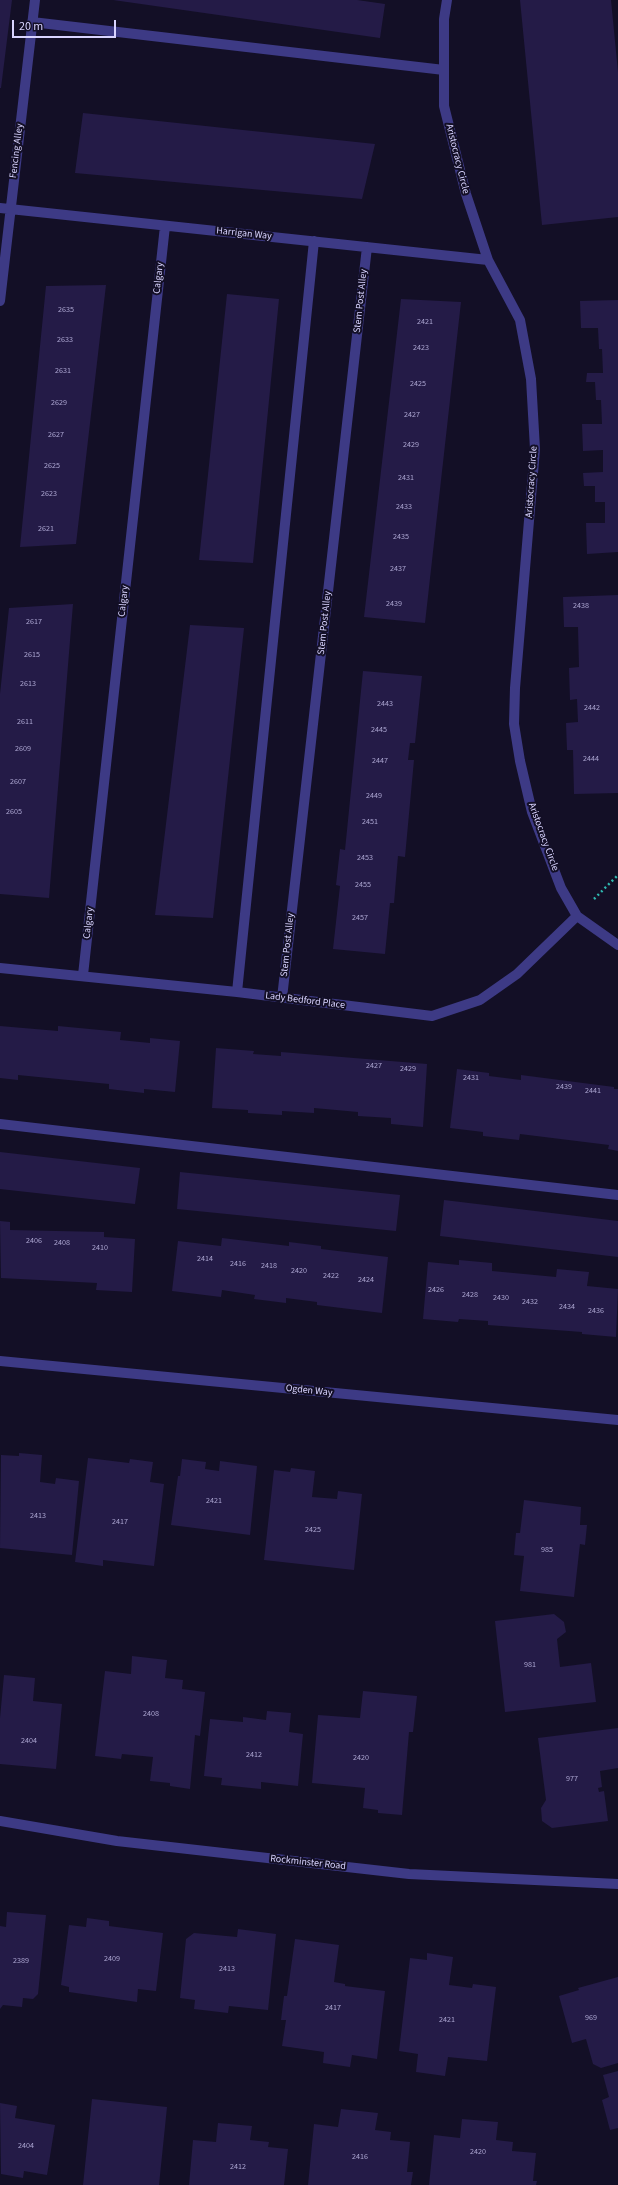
<!DOCTYPE html>
<html>
<head>
<meta charset="utf-8">
<style>
  body { margin:0 }
  #map { position:relative; width:618px; height:2185px; overflow:hidden; background:#130f26; font-family:"Source Sans 3",sans-serif }
  canvas { display:block }
  .scale { position:absolute; left:12px; top:20px; width:104px; height:18px; box-sizing:border-box; border:2px solid #d9d4ff; border-top:0; padding-left:5px; font-size:12px; line-height:14px; white-space:nowrap; color:#d9d4ff; -webkit-text-stroke:3px #130f26; paint-order:stroke }
</style>
</head>
<body>
<div id="map">
<canvas width="618" height="2185"></canvas>
<div class="scale">20 m</div>
</div>
<script>
const context = document.querySelector('canvas').getContext('2d');
context.lineJoin = 'round';
function paint(path, color) { context.fillStyle = color; context.fill(path, 'evenodd'); }
const shape = rows => new Path2D(rows.map(r => 'M' + r).join(''));
function stroke(path, color, width, dash) { context.strokeStyle = color; context.lineWidth = width; context.lineCap = dash ? 'butt' : 'round'; context.setLineDash(dash || []); context.stroke(path); }
function label(font, color, halo, rows, align = 'center') {
  context.font = font + ' "Source Sans 3",sans-serif'; context.lineWidth = 4; context.setLineDash([]); context.textBaseline = 'middle'; context.strokeStyle = halo; context.fillStyle = color; for (const [text, x, y, turn = 0] of rows) {
    context.save(); context.translate(x, y); context.rotate((+turn || 0) * Math.PI / 180); context.textAlign = isNaN(turn) ? turn : align; if (halo) context.strokeText(text, 0, 0); context.fillText(text, 0, 0); context.restore();
  }
}
const building = shape([
  [0,0,12,0,1,88,0,88],
  [113,0,357,0,385,4,380,38],
  [520,0,611,0,618,72,618,217,542,225],
  [83,113,375,144,362,199,75,173],
  [106,285,76,544,20,547,46,286],
  [227,294,279,299,253,563,199,560],
  [401,299,461,302,425,623,364,617],
  [618,300,618,552,587,554,586,523,605,523,605,502,595,502,595,486,584,486,583,473,603,472,603,450,583,451,582,424,602,424,601,400,596,400,595,382,586,382,587,373,603,373,602,349,599,349,598,328,581,328,580,301],
  [618,595,618,793,574,794,573,750,567,750,566,723,578,722,577,699,570,700,569,668,579,667,578,627,564,627,563,597],
  [73,604,49,898,0,894,0,694,9,608],
  [190,625,244,628,213,918,155,915],
  [363,671,422,676,415,743,410,743,408,760,414,760,405,857,398,856,394,903,390,903,385,954,333,949,340,886,336,885,340,849,345,850],
  [0,1026,58,1031,58,1026,121,1032,120,1040,150,1043,150,1038,180,1041,175,1092,144,1089,144,1093,109,1089,109,1084,18,1075,18,1080,0,1078],
  [216,1048,254,1051,253,1054,281,1056,281,1052,427,1064,423,1127,391,1124,391,1118,358,1116,358,1112,314,1108,314,1113,282,1111,282,1115,248,1113,248,1110,212,1108],
  [457,1069,489,1073,489,1076,521,1080,521,1075,614,1087,614,1089,618,1089,618,1151,608,1149,609,1145,520,1134,519,1140,483,1136,483,1132,450,1128],
  [0,1152,140,1168,135,1204,0,1189],
  [180,1172,400,1195,396,1231,177,1209],
  [444,1200,618,1221,618,1257,440,1236],
  [0,1221,10,1222,10,1230,104,1232,104,1237,135,1239,132,1292,96,1290,97,1283,1,1278],
  [222,1238,289,1246,289,1242,321,1246,321,1249,388,1257,382,1313,317,1305,317,1302,286,1298,286,1303,254,1299,255,1295,222,1290,221,1297,172,1291,178,1241,221,1246],
  [459,1260,492,1263,492,1271,556,1277,557,1269,589,1272,587,1286,618,1289,616,1337,582,1334,582,1332,488,1325,488,1321,459,1319,458,1322,423,1319,428,1262,459,1265],
  [19,1453,42,1455,40,1482,55,1484,56,1478,79,1481,72,1555,0,1548,1,1455,19,1456],
  [88,1458,129,1463,130,1459,153,1462,150,1482,164,1484,154,1566,103,1560,103,1566,75,1562],
  [182,1459,206,1462,205,1469,219,1471,220,1461,257,1466,250,1535,171,1525,178,1476,180,1476],
  [291,1468,315,1471,312,1497,337,1499,338,1491,362,1494,354,1570,264,1560,274,1470,290,1472],
  [524,1500,581,1507,580,1525,587,1525,585,1545,580,1544,574,1597,520,1591,524,1556,514,1555,516,1533,520,1533],
  [554,1614,564,1622,566,1632,557,1639,560,1667,591,1663,596,1702,505,1712,495,1621],
  [132,1656,167,1660,165,1678,183,1680,182,1689,205,1692,200,1736,195,1735,190,1789,170,1786,170,1783,150,1781,153,1757,122,1754,121,1759,95,1756,105,1671,131,1674],
  [4,1675,35,1678,33,1701,62,1704,56,1769,0,1764,0,1718],
  [363,1691,417,1696,413,1732,409,1732,402,1815,378,1813,378,1810,363,1808,365,1788,312,1783,318,1715,360,1718],
  [267,1711,291,1713,289,1732,303,1734,298,1786,261,1782,261,1789,221,1785,222,1778,204,1776,210,1719,243,1722,243,1717,266,1720],
  [618,1728,618,1768,600,1771,602,1787,598,1788,599,1792,604,1791,608,1821,552,1828,542,1821,541,1808,546,1800,538,1738],
  [7,1912,46,1915,38,1994,33,1999,23,1998,22,2007,3,2005,0,2009,0,1926,6,1927],
  [87,1918,109,1921,109,1926,163,1933,156,1991,138,1989,137,2002,69,1992,69,1987,61,1985,69,1925,86,1927],
  [238,1929,276,1934,268,2010,229,2006,228,2013,194,2009,195,2000,180,1998,186,1939,194,1933,237,1937],
  [295,1939,339,1945,334,1982,345,1984,345,1986,385,1991,377,2059,352,2055,350,2067,323,2063,324,2052,282,2046,286,2020,281,2020,284,1996,287,1996],
  [427,1953,453,1957,449,1985,472,1988,473,1984,496,1987,487,2061,448,2057,445,2076,416,2072,418,2054,399,2051,410,1958,427,1960],
  [618,1977,618,2063,601,2068,593,2064,586,2039,572,2043,559,1996,579,1990,578,1988],
  [618,2071,618,2128,610,2130,602,2100,609,2097,603,2075],
  [92,2099,167,2107,159,2185,83,2185],
  [0,2103,17,2106,15,2118,55,2125,47,2175,24,2171,23,2178,1,2174],
  [341,2109,378,2113,375,2130,391,2132,390,2140,410,2142,407,2172,413,2172,411,2185,308,2185,314,2124,338,2127],
  [462,2119,498,2122,496,2140,513,2142,512,2151,536,2153,533,2181,537,2181,536,2185,429,2185,434,2135,460,2138],
  [218,2123,252,2126,250,2140,269,2142,268,2147,288,2149,284,2185,189,2185,193,2140,216,2142]
]);
const path = shape([
  [594,899,618,875]
]);
const minor = shape([
  [447,0,444,19,444,106,466,194,488,260,520,320,531,379,535,449,515,688,514,724,520,761,532,812,561,888,577,916,618,945],
  [32,22,444,70],
  [0,208,488,260],
  [0,301,35,0],
  [0,968,237,992,432,1016,480,1000,517,974,577,916],
  [83,975,165,226],
  [237,992,314,241],
  [282,998,367,247],
  [0,1124,618,1195],
  [0,1361,618,1420],
  [0,1821,117,1841,409,1874,618,1884]
]);
const numberNames = [
  ["2635",66,310],
  ["2421",425,322],
  ["2633",65,340],
  ["2423",421,348],
  ["2631",63,371],
  ["2425",418,384],
  ["2629",59,403],
  ["2427",412,415],
  ["2627",56,435],
  ["2429",411,445],
  ["2625",52,466],
  ["2431",406,478],
  ["2623",49,494],
  ["2433",404,507],
  ["2621",46,529],
  ["2435",401,537],
  ["2437",398,569],
  ["2439",394,604],
  ["2438",581,606],
  ["2617",34,622],
  ["2615",32,655],
  ["2613",28,684],
  ["2443",385,704],
  ["2442",592,708],
  ["2611",25,722],
  ["2445",379,730],
  ["2609",23,749],
  ["2444",591,759],
  ["2447",380,761],
  ["2607",18,782],
  ["2449",374,796],
  ["2605",14,812],
  ["2451",370,822],
  ["2453",365,858],
  ["2455",363,885],
  ["2457",360,918],
  ["2427",374,1066],
  ["2429",408,1069],
  ["2431",471,1078],
  ["2439",564,1087],
  ["2441",593,1091],
  ["2406",34,1241],
  ["2408",62,1243],
  ["2410",100,1248],
  ["2414",205,1259],
  ["2416",238,1264],
  ["2418",269,1266],
  ["2420",299,1271],
  ["2422",331,1276],
  ["2424",366,1280],
  ["2426",436,1290],
  ["2428",470,1295],
  ["2430",501,1298],
  ["2432",530,1302],
  ["2434",567,1307],
  ["2436",596,1311],
  ["2421",214,1501],
  ["2413",38,1516],
  ["2417",120,1522],
  ["2425",313,1530],
  ["985",547,1550],
  ["981",530,1665],
  ["2408",151,1714],
  ["2404",29,1741],
  ["2412",254,1755],
  ["2420",361,1758],
  ["977",572,1779],
  ["2409",112,1959],
  ["2389",21,1961],
  ["2413",227,1969],
  ["2417",333,2008],
  ["969",591,2018],
  ["2421",447,2020],
  ["2404",26,2146],
  ["2420",478,2152],
  ["2416",360,2157],
  ["2412",238,2167]
];
const streetNames = [
  ["Fencing Alley",17,151,-83],
  ["Aristocracy Circle",457,159,76],
  ["Harrigan Way",244,234,6],
  ["Calgary",159,278,-84],
  ["Stem Post Alley",361,301,-84],
  ["Aristocracy Circle",532,482,-86],
  ["Calgary",124,601,-84],
  ["Stem Post Alley",325,623,-84],
  ["Aristocracy Circle",543,837,70],
  ["Calgary",89,923,-84],
  ["Stem Post Alley",288,945,-84],
  ["Lady Bedford Place",305,1001,7],
  ["Ogden Way",309,1391,6],
  ["Rockminster Road",308,1863,6]
];
paint(building, '#241b47');
stroke(path, '#2fb8b0', 2.5, [2, 3]);
stroke(minor, '#3d3a85', 10);
label('8px', '#aca6d1', null, numberNames);
label('10px', '#d9d4ff', '#130f26', streetNames);
</script>
</body>
</html>
